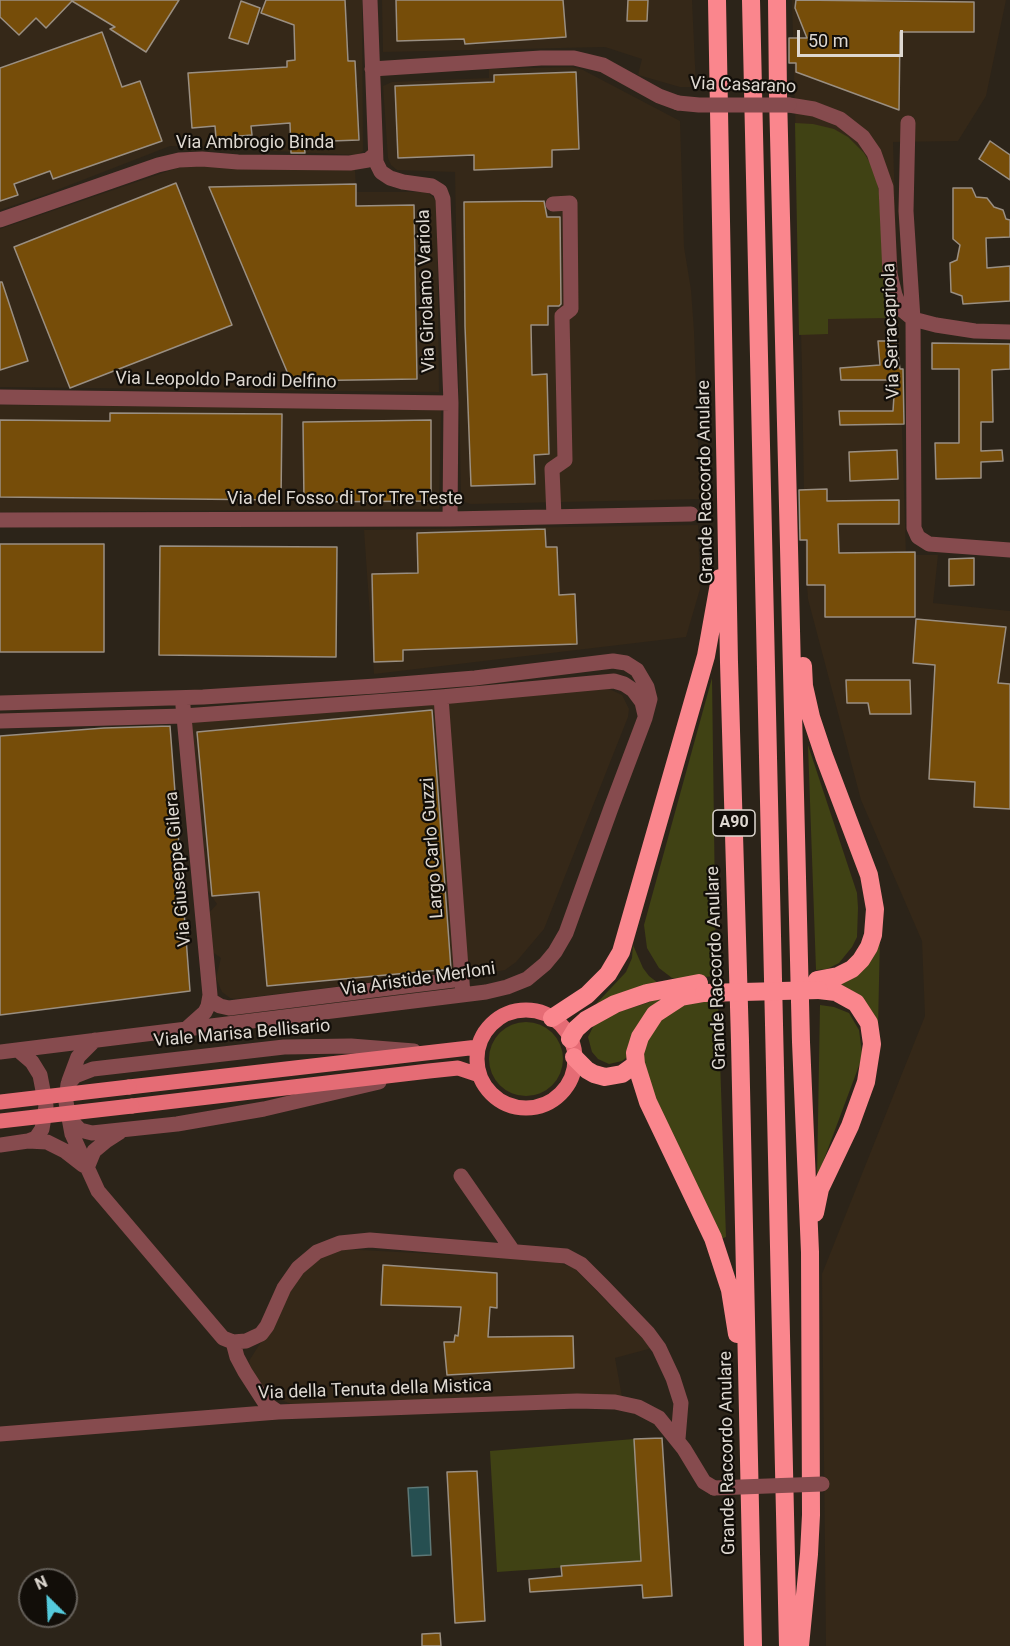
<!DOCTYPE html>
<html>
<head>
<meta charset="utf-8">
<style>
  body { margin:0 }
  #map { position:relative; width:1010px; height:1646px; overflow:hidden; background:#2c2419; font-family:Roboto,sans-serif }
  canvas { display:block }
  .north { position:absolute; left:18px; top:1568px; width:60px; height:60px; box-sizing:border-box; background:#120e09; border:2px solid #645f59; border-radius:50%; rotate:336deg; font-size:16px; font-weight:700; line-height:24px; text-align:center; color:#ded8d1 }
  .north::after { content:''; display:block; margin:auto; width:21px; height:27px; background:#54cadc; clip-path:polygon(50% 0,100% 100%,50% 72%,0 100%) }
  .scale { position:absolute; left:797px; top:30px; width:106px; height:27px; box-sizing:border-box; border:3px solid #ded8d1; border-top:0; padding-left:8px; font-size:18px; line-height:21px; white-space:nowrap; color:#ded8d1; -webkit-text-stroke:4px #120e09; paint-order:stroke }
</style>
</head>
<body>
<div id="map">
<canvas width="1010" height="1646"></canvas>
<div class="north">N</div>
<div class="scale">50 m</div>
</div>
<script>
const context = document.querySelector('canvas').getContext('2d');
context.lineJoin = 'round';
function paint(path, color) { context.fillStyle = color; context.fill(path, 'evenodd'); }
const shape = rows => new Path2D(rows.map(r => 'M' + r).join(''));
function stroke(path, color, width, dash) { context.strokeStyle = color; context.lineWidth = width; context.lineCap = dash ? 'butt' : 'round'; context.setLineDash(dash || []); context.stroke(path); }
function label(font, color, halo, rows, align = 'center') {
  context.font = font + ' Roboto,sans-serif'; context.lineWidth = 4.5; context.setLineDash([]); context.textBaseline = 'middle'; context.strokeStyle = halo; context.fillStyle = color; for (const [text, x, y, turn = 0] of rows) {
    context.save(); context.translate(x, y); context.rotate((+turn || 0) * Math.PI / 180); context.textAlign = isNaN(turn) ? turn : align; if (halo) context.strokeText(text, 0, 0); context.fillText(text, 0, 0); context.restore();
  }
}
const built = shape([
  [0,0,362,0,363,151,357,155,170,146,44,195,0,210],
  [382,0,692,0,696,87,680,87,638,75,642,59,605,47,383,52],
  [792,0,1006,0,986,96,958,141,893,142,906,555,938,555,933,603,1010,611,1010,1646,826,1646,822,1274,925,1016,922,941,861,800,808,599,805,557,802,369],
  [572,67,583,70,680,121,684,247,691,290,694,331,700,499,471,504,465,502,461,497,455,172,397,170,391,165,388,158,383,86,392,82,489,78,489,69],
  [186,165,355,168,356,192,427,192,437,201,439,392,0,387,0,229],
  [0,405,441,409,439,509,0,512],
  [698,525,700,589,686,637,374,674,364,530],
  [607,688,622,695,629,709,628,717,544,929,516,962,505,970,478,975,453,972,237,999,230,998,222,992,216,978,221,958,211,951,208,914,217,904,206,888,190,726,196,719,453,703],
  [341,1249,551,1260,574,1268,652,1348,615,1358,622,1397,296,1406,279,1399,263,1387,252,1375,249,1361,275,1320,285,1290,308,1265]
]);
const green = shape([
  [795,123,813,124,834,129,848,137,864,153,875,171,879,193,886,318,828,319,828,334,799,335],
  [712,678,716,976,679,979,672,978,659,968,647,948,644,925],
  [808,745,857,893,858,908,857,937,852,947,839,963,827,969,816,970],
  [880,936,878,1027,859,995,839,983],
  [633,945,643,968,649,976,658,983,596,1004,626,972,632,958],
  [662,998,650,1008,627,1057,622,1061,609,1064,598,1059,592,1052,588,1037,595,1023,613,1014],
  [718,1000,726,1237,720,1239,654,1095,643,1066,645,1044,655,1024,677,1006],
  [820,1005,834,1007,849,1013,859,1030,862,1053,860,1063,817,1178],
  '489 1059a37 37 0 1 1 74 0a37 37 0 1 1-74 0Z',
  [634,1439,641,1562,497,1572,490,1451]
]);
const water = shape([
  [428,1487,431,1555,412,1556,408,1488,428,1487]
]);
const building = shape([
  [0,0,179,0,146,52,110,29,115,27,72,1,46,28,36,18,19,35,0,17,0,0],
  [266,0,345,0,348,61,355,61,359,140,304,142,305,153,291,153,290,123,251,126,252,135,216,138,215,126,192,128,188,73,287,67,287,61,295,60,294,25,261,13,266,0],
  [396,0,563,0,566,37,465,44,464,39,397,41,396,0],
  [628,0,648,0,647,21,627,21,628,0],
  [796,0,974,2,974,32,900,32,899,110,796,72,796,63,789,63,789,38,807,38,795,8,796,0],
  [241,1,260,8,248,44,229,38,241,1],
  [102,32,122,87,140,81,162,141,53,179,50,171,14,184,18,195,0,201,0,68,102,32],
  [576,72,579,149,552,150,552,167,474,170,474,155,398,158,395,86,494,82,494,75,576,72],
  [990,141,1010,155,1010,180,979,159,990,141],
  [176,183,232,325,70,388,14,247,176,183],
  [356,184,356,206,414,205,417,379,291,381,209,187,356,184],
  [953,188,972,188,976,197,987,198,994,207,1003,210,1006,219,1010,220,1010,237,986,238,987,268,1010,266,1010,301,963,304,962,296,951,292,950,263,957,260,960,245,953,239,953,188],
  [544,201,547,217,560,217,561,304,559,306,548,306,548,325,531,325,532,375,547,374,549,454,534,455,535,484,471,486,465,326,464,202,544,201],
  [0,282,2,282,28,361,0,370,0,282],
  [878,341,896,341,900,369,903,369,904,424,840,425,839,411,893,411,895,380,841,380,840,368,880,365,878,341],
  [932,343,1010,344,1010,369,992,370,993,422,981,422,981,451,1002,450,1003,461,981,462,981,478,936,479,935,443,959,443,959,369,932,369,932,343],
  [110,413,282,414,281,500,0,497,0,420,110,421,110,413],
  [431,420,431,501,304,502,303,422,431,420],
  [897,450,898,479,850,481,849,452,897,450],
  [827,489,827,501,899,500,899,524,838,524,839,553,915,552,915,617,825,617,825,585,807,585,807,540,800,540,799,490,827,489],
  [545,529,546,547,557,547,559,595,575,594,577,644,403,650,403,661,374,662,372,574,418,573,417,533,545,529],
  [0,544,104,544,104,652,0,652,0,544],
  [160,546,337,547,336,657,159,655,160,546],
  [974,558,974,585,949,586,949,559,974,558],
  [916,619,1006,627,998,683,1010,684,1010,809,974,807,975,782,929,779,935,665,913,663,916,619],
  [846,680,910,680,911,714,870,714,868,703,847,703,846,680],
  [432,710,451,969,267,986,259,892,212,896,197,732,432,710],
  [170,726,190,991,0,1015,0,736,104,728,170,726],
  [383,1265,497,1273,497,1308,490,1307,488,1337,573,1336,574,1368,447,1375,444,1342,454,1342,455,1335,458,1336,461,1307,381,1305,383,1265],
  [662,1438,672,1596,643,1598,642,1585,530,1592,529,1579,562,1576,561,1566,641,1561,634,1439,662,1438],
  [477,1471,485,1621,455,1623,447,1472,477,1471],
  [440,1633,441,1646,422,1646,422,1634,440,1633]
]);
const minor = shape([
  [370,0,376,162,381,172,390,178,403,182,432,186,440,191,443,199,451,403,450,519],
  [372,69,541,58,574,58,603,65,659,96,678,103],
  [789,105,814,109,840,119,863,137,874,153,886,187,890,274,895,295,901,309,913,319,936,325,975,331,1010,332],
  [908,123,906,211,913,319,914,528,918,537,929,544,1010,550],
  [553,204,570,203,571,309,562,316,565,460,552,469,554,517],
  [0,220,158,165,179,160,202,159,238,162,350,163,368,160,374,155],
  [0,397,451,403],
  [0,520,450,519,691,514],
  [441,697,463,995],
  [0,703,203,697,376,686,475,678,613,661,626,663,637,670,647,687,650,699,645,718,611,808,566,933,555,952,545,964,527,979,507,987,486,992,0,1052],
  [183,706,210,995,208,1006,205,1012,186,1029],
  [0,721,184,716,441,697,614,681,624,684,633,690,642,702,645,715],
  [210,1000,220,1006,229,1008,462,979],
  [18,1050,32,1062,40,1075,46,1106,42,1129,36,1138,28,1141],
  [414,1051,351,1046,284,1047,93,1069,75,1076,68,1084,66,1102,72,1134,98,1191,223,1338,233,1342,246,1341,261,1334,267,1326,284,1288,298,1268,317,1252,340,1243,370,1240,566,1256,581,1264,603,1286,648,1333,659,1348,673,1378,681,1403,678,1439],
  [69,1081,78,1057,95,1040],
  [69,1118,80,1130,92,1133,177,1124,264,1109,379,1082],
  [0,1145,28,1141,47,1142,65,1151,83,1165],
  [87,1168,94,1151,106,1141,120,1132],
  [461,1176,513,1251],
  [233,1342,237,1357,245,1372,265,1403,278,1412],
  [0,1434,278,1412,577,1401,615,1402,638,1407,659,1418,684,1449,704,1482,714,1488]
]);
const major = shape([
  '477 1059a49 49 0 1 1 98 0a49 49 0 1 1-98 0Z',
  [129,1087,478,1047],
  [132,1106,429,1071,458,1068,479,1075]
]);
const highway = shape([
  [717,0,729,662,740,1041,753,1646],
  [751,0,788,1646],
  [777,0,778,94,801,1042,810,1252,811,1515,809,1554,800,1646],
  [803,666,804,686,811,717,824,756,869,875,875,909,873,935,869,947,861,960,852,969,838,976,817,980],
  [704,993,681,997,655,1014,640,1037,635,1053,636,1064,648,1102,713,1238,730,1290,737,1334],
  [552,1018,587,995,608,974,621,952,706,656,720,578],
  [570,1039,576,1029,586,1020,615,1004,647,993,699,983],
  [574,1057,587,1070,594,1074,605,1077,622,1074,636,1064],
  [815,1213,820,1189,850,1126,866,1082,872,1044,869,1023,856,1003,836,992,819,990]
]);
const minorBridge = shape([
  [678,103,699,105,789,105],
  [714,1488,822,1484]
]);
const majorBridge = shape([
  [0,1102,129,1087],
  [0,1121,132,1106]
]);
const highwayBridge = shape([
  [704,993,819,990]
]);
const shields = [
  [734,823,42]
];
const shieldNames = [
  ["A90",734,823]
];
const streetNames = [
  ["Via Casarano",743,86,2],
  ["Via Ambrogio Binda",255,143],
  ["Via Girolamo Variola",427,291,-92],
  ["Via Serracapriola",892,331,-92],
  ["Via Leopoldo Parodi Delfino",226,381,1],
  ["Grande Raccordo Anulare",706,482,-91],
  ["Via del Fosso di Tor Tre Teste",345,499],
  ["Largo Carlo Guzzi",433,848,-94],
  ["Via Giuseppe Gilera",179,869,-95],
  ["Grande Raccordo Anulare",717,968,-92],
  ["Via Aristide Merloni",418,980,-8],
  ["Viale Marisa Bellisario",242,1034,-5],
  ["Via della Tenuta della Mistica",375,1390,-2],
  ["Grande Raccordo Anulare",728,1453,-91]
];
paint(built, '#352818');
paint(green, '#404214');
paint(water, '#264f51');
stroke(water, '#5d7877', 1.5);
paint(building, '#764d09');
stroke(building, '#9a8f82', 1.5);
stroke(minor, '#864b4e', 15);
stroke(major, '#e56c75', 15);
stroke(highway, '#fa868d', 18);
stroke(minorBridge, '#864b4e', 15);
stroke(majorBridge, '#e56c75', 15);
stroke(highwayBridge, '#fa868d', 18);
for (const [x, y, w] of shields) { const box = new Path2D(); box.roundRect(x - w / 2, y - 13, w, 26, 4.5); context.fillStyle = '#120e09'; context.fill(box); stroke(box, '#ded8d1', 1.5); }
label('bold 16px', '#ded8d1', null, shieldNames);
label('18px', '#ded8d1', '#120e09', streetNames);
</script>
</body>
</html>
